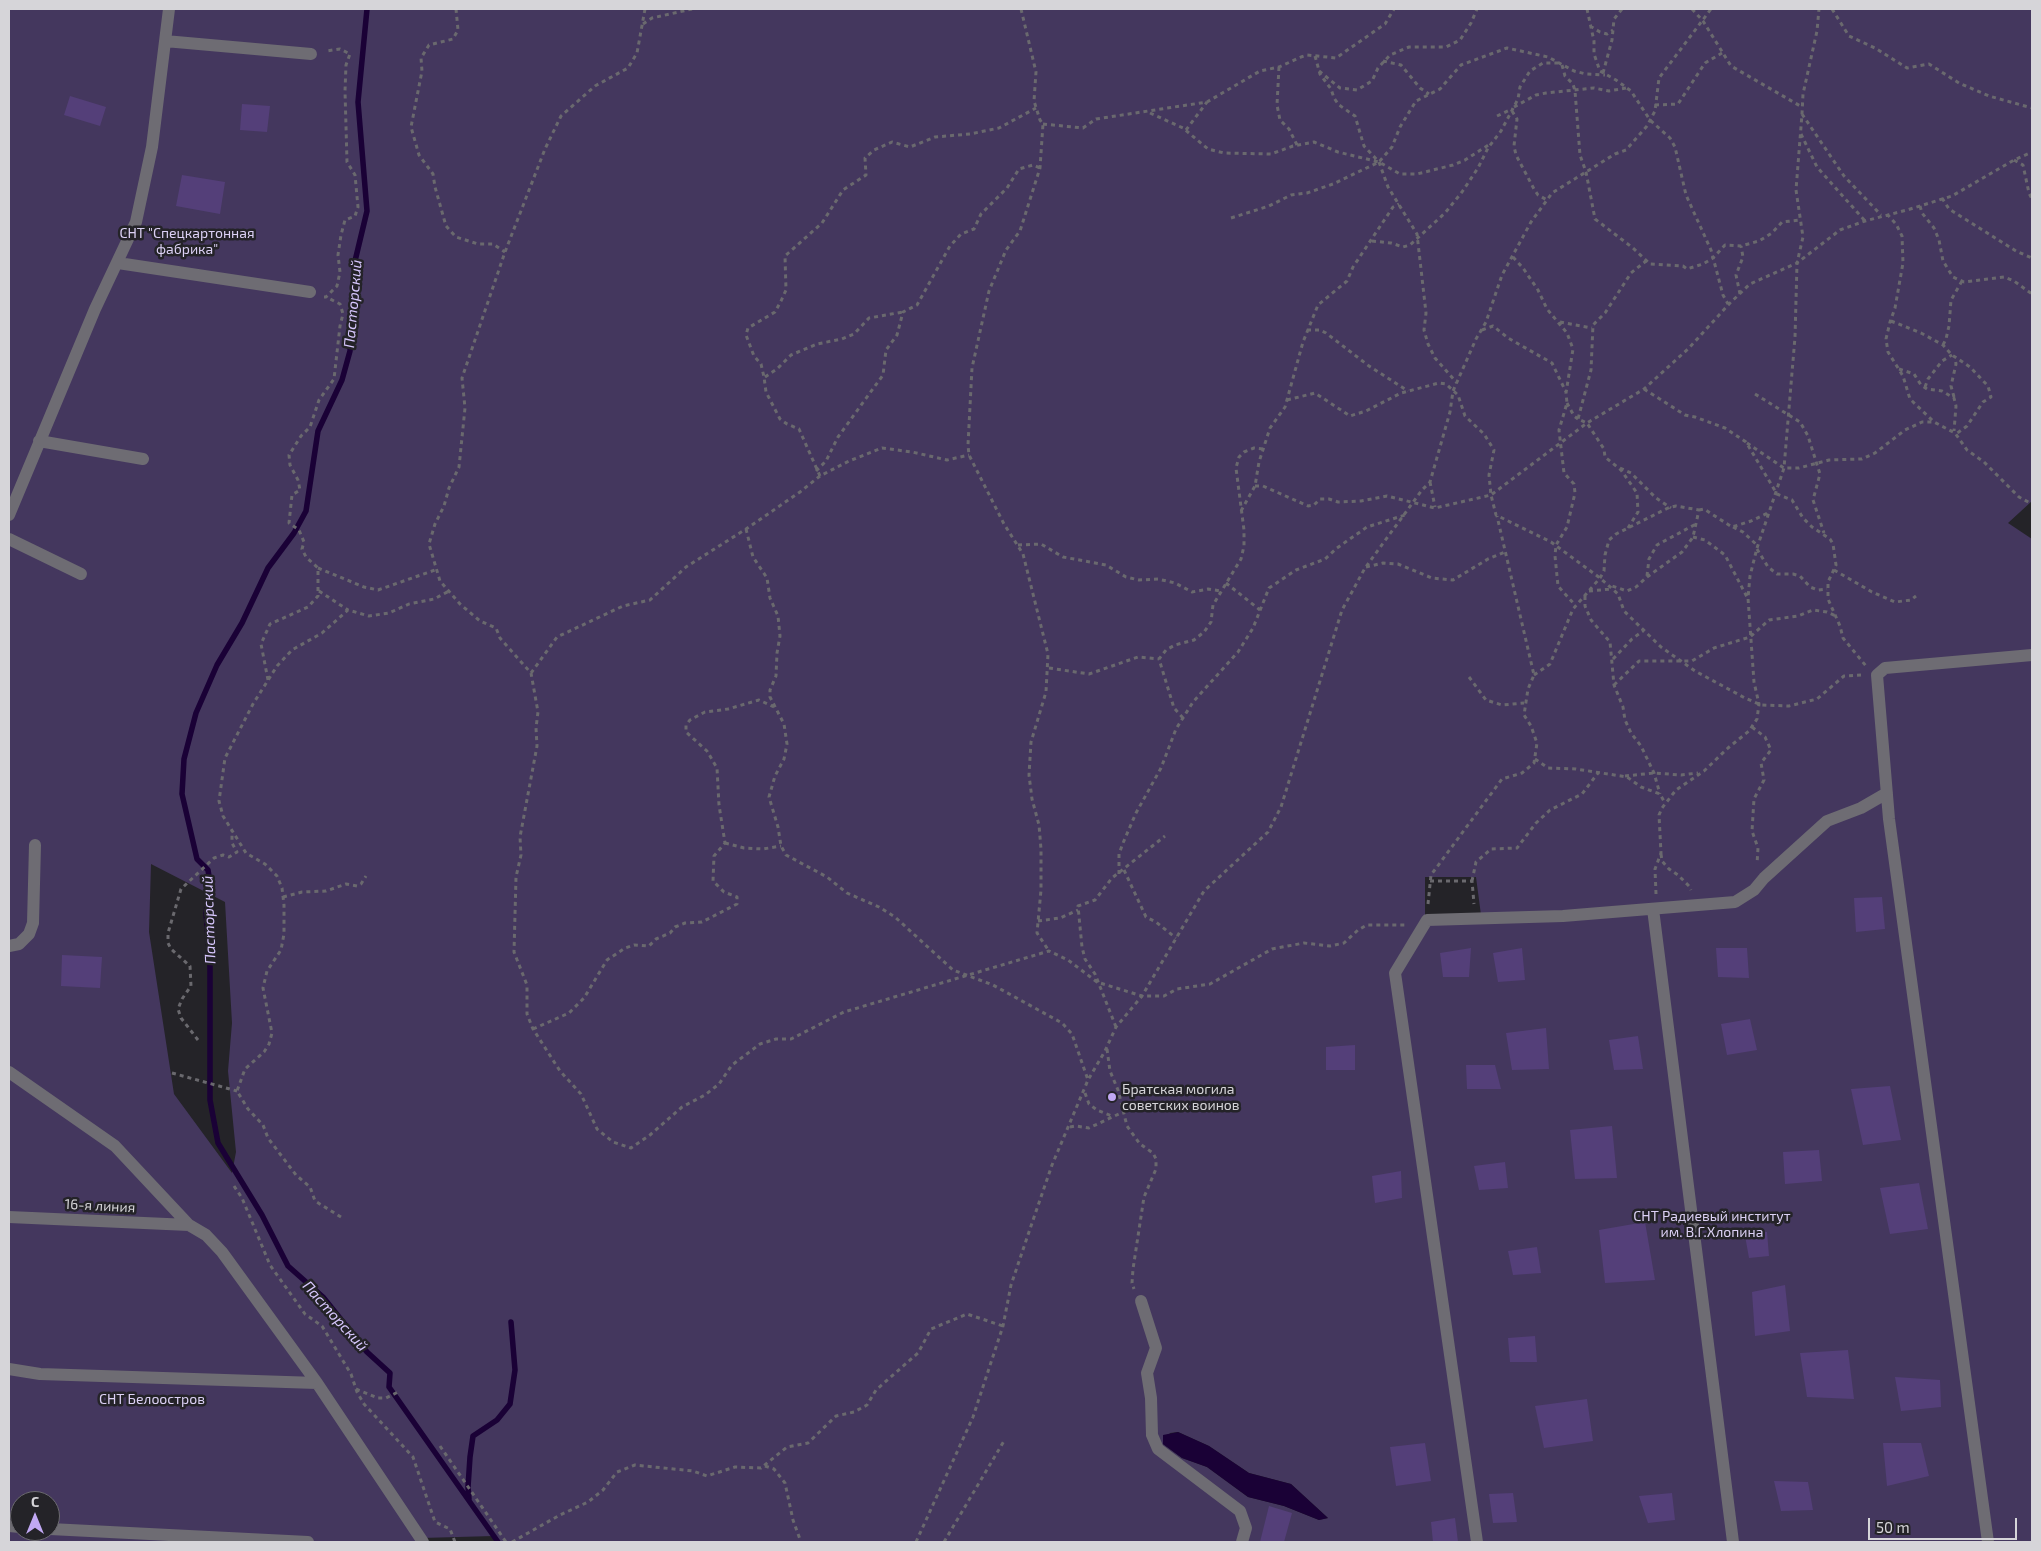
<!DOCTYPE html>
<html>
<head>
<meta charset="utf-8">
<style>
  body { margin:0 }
  #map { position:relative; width:2041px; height:1551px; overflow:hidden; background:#242328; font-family:"Exo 2",sans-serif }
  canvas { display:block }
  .frame { position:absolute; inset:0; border:10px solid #d6d5d9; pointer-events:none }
  .north { position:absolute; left:10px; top:1491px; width:50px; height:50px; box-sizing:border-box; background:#242328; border:1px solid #6b6a6f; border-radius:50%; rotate:0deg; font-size:14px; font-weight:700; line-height:20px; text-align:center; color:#d6d5d9 }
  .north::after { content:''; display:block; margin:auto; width:18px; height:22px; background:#c1a8f3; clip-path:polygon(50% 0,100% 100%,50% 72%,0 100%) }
  .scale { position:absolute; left:1868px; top:1518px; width:149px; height:22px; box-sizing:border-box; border:2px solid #d6d5d9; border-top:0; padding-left:6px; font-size:15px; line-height:18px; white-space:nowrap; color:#d6d5d9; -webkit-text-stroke:4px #242328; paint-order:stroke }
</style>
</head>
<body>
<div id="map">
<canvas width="2041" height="1551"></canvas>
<div class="frame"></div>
<div class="north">С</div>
<div class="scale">50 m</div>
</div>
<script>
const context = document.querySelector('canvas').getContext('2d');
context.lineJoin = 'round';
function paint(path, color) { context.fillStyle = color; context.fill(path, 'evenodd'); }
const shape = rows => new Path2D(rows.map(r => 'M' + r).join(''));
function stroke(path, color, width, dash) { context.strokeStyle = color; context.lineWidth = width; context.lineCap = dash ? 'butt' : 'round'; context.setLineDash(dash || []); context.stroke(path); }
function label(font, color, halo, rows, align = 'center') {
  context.font = font + ' "Exo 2",sans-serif'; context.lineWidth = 5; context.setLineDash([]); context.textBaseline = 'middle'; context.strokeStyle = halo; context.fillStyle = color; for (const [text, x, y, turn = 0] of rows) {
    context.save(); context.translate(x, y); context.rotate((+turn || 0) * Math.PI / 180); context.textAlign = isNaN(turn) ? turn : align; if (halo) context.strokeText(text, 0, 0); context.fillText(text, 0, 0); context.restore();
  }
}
const green = shape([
  [9,9,2032,9,2032,501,2008,523,2032,539,2032,1542,498,1542,494,1536,421,1538,422,1542,9,1542],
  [151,864,225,902,232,1023,228,1071,236,1152,232,1173,174,1094,149,932],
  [1425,877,1476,877,1481,915,1425,920],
  [1178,1432,1209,1446,1249,1473,1291,1484,1328,1518,1319,1520,1284,1506,1248,1497,1207,1467,1182,1458,1163,1444,1170,1433],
  [20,1501,50,1501,50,1531,20,1531]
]);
const water = shape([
  [1178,1432,1209,1446,1249,1473,1291,1484,1328,1518,1319,1520,1284,1506,1248,1497,1207,1467,1182,1458,1163,1444,1163,1435]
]);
const stream = shape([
  [367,9,358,102,367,211,355,261,355,310,351,329,350,351,342,380,318,431,306,511,294,533,268,568,242,623,217,665,196,713,184,759,182,794,197,859,208,870,210,883,206,913,210,964,210,1100,218,1143,262,1215,288,1266,323,1297,367,1352,390,1373,389,1387,498,1542],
  [469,1499,468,1487,470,1457,473,1436,497,1420,510,1404,515,1370,511,1322]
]);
const building = shape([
  [70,96,106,107,100,126,64,115],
  [242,104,270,106,267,132,240,130],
  [182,175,225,182,220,214,176,206],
  [1882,897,1885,929,1856,932,1854,898],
  [1471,948,1469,977,1443,977,1440,953],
  [1522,948,1525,980,1498,982,1493,953],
  [1716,948,1747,948,1749,978,1718,977],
  [62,955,102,957,100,988,61,986],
  [1750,1019,1757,1050,1727,1055,1721,1024],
  [1546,1028,1549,1069,1512,1070,1506,1033],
  [1638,1036,1643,1069,1614,1070,1609,1040],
  [1355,1045,1355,1070,1326,1070,1326,1047],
  [1466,1065,1495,1065,1501,1089,1467,1089],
  [1890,1086,1901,1140,1863,1145,1851,1089],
  [1612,1126,1617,1178,1575,1179,1570,1130],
  [1819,1150,1822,1181,1785,1184,1783,1152],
  [1505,1162,1508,1188,1479,1190,1474,1166],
  [1401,1171,1402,1198,1375,1203,1372,1176],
  [1919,1183,1928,1229,1890,1234,1880,1188],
  [1645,1222,1655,1280,1605,1283,1599,1230],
  [1744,1230,1767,1232,1769,1256,1749,1258],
  [1537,1247,1541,1273,1513,1275,1508,1251],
  [1785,1285,1790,1331,1755,1336,1752,1292],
  [1535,1336,1537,1362,1510,1362,1508,1338],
  [1848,1350,1854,1399,1807,1397,1800,1353],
  [1895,1377,1940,1380,1941,1407,1901,1411],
  [1587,1399,1593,1441,1544,1448,1535,1406],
  [1425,1443,1431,1481,1396,1486,1390,1447],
  [1883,1443,1921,1443,1929,1476,1887,1486],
  [1774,1481,1808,1482,1813,1510,1781,1511],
  [1513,1493,1517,1522,1493,1523,1489,1494],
  [1672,1493,1675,1520,1648,1523,1639,1496],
  [1269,1506,1292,1513,1284,1542,1260,1542],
  [1455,1518,1458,1542,1433,1542,1431,1522]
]);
const path = shape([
  [456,9,458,30,453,39,429,45,421,58,422,71,411,127,419,155,433,174,435,187,446,226,456,237,478,244,493,244,505,252],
  [645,9,637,53,628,68,595,86,561,116,545,149,505,252,462,378,465,408,459,467,449,488,444,506,435,524,429,544,440,581,460,604,480,621,496,628,500,638,531,673,538,712,536,728,537,746,520,837,521,855,516,877,514,952,527,985,527,1014,533,1029,560,1071,581,1094,597,1129,613,1142,631,1148,650,1135,682,1107,705,1095,719,1084,732,1065,760,1044,776,1039,791,1039,844,1012,1049,951,1068,960,1097,982,1142,996,1164,996,1177,989,1210,984,1272,949,1304,943,1330,946,1344,943,1358,930,1367,925,1406,925],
  [1021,9,1036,72,1034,101,1040,120,1043,124,1040,168,1020,231,1006,250,989,291,972,368,968,445,969,455,1004,524,1023,554,1048,654,1046,692,1031,742,1029,775,1032,799,1039,825,1041,849,1041,890,1037,933,1049,951],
  [1587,9,1594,41,1594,54,1600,71,1616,80,1631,91,1650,120,1670,138,1675,147,1686,195,1711,250,1723,295,1728,304],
  [1692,9,1703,21,1731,66,1802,107],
  [1832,9,1849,36,1875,48,1907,68,1929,64,1959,83,1989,96,2032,108],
  [643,24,652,18,692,9],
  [1590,26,1600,32,1607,34,1613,30],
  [1315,56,1320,74,1331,89,1334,98,1339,105,1355,116,1364,146,1379,162,1388,187,1417,234,1426,313,1424,330,1428,344,1435,358,1457,383],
  [1383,61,1401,65,1420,88,1429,94],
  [1562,65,1565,76,1573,84,1575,91,1580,155,1586,172,1595,219,1633,248,1650,264,1683,266,1687,269,1703,264,1713,258,1725,245,1741,246,1759,241,1772,233,1782,222,1800,220],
  [1279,67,1277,105,1280,120,1289,129,1297,145],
  [1319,71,1340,88,1357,90,1372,81,1378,68,1390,55,1409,47,1446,47,1460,40,1471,23,1477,9],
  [1603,73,1612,40,1614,19,1622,9],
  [1655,105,1678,104,1705,63,1722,53],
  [1514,107,1536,95,1546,93,1594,88,1609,91,1626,88],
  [1512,111,1517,119,1514,146,1516,155,1534,189,1538,195,1547,200],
  [1150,113,1183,128,1208,149,1224,153,1271,154,1293,146,1314,142,1338,152,1379,162,1400,174,1417,174,1453,165,1465,160,1490,144],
  [1802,114,1844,176,1881,215],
  [1497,116,1512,109],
  [1043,124,1083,128,1096,119,1207,102,1260,71,1279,67,1301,57,1307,55,1336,58,1385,24,1394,9],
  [1186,130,1207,102],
  [1801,134,1817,167,1865,221],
  [2014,160,2023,165,2029,193,2032,199],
  [1942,198,1949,209,2016,251,2032,258],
  [1920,206,1922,213,1934,228,1939,240,1943,261,1953,277,1964,282,2004,277,2014,281,2032,294],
  [1887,214,1896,224,1902,236,1903,263,1895,308,1890,322,1886,339,1888,352,1903,376,1910,399,1934,422],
  [1231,218,1269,206,1291,195,1307,193,1333,184,1379,162,1392,147,1400,127,1416,101,1440,89,1461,65,1507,48,1548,57,1574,71,1586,74,1605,75],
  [1372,241,1391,243,1403,247,1410,245,1445,213,1462,192,1478,168,1488,148,1501,131,1518,99,1520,87,1530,71,1543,63,1558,63],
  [1513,257,1523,268,1538,290,1547,309,1567,333,1573,349,1566,393,1567,403,1559,430,1564,473,1574,484,1575,493,1567,527,1556,545,1555,556,1558,586,1575,605],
  [1740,294,1736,275,1743,257,1741,246],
  [324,297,326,297,337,286,340,272,338,255,341,235,345,220,355,216,358,207,355,175,347,162,345,91,346,65,350,54,340,49,326,51],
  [1891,321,1921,333,1943,345,1952,355,1970,367,1988,386,1991,397,1983,402,1967,426,1956,434],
  [1560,322,1592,328],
  [1307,330,1320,330,1326,333,1369,366,1408,391],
  [1482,330,1493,326,1508,338,1552,363,1566,392],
  [1943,345,1946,339,1949,326,1951,300,1962,281],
  [1899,369,1914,374,1921,385,1927,389,1942,391,1954,398,1956,406,1954,431],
  [765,377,777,369,791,355,817,344,842,339,854,334,869,318,903,312],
  [1925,387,1928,379,1942,361,1952,355],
  [1644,389,1685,415,1695,417,1725,428,1746,442,1777,494,1792,500,1803,518,1812,527,1830,539,1833,544,1836,565,1828,582,1828,599,1840,626,1843,638,1866,666],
  [1755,394,1800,422,1808,436,1820,474,1813,500,1824,533],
  [1954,397,1951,386,1956,364,1955,358],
  [1287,400,1315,393,1350,416,1366,411,1401,393,1439,383,1446,384,1458,395,1465,416,1484,434,1494,450,1489,475,1491,495,1496,515,1551,542,1600,578,1618,594,1624,611,1661,647,1695,671,1745,698,1761,705,1789,706,1817,699,1844,676,1862,675],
  [1567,403,1574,416,1578,419],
  [1747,443,1784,468,1799,468,1829,460,1862,459,1875,453,1905,430,1922,422,1934,422,1955,433,1967,450,1984,462,2019,497,2032,504],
  [1620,468,1631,473,1656,498,1671,508],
  [816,471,826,461,838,437,883,375,886,350,897,335,903,312,917,305,950,246,961,234,974,229,981,214,1007,188,1019,169,1033,165,1040,168],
  [820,476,799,429,787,424,780,419,766,392,764,377,761,364,754,356,746,335,748,328,775,312,781,301,786,290,785,256,822,223,843,190,866,175,865,158,874,150,892,142,910,147,935,137,970,134,999,128,1036,108],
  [1430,482,1435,507],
  [1255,486,1263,486,1308,506,1314,505,1320,499,1329,499,1338,502,1361,501,1387,496,1435,508,1491,495,1587,423,1644,389,1689,348,1730,303,1750,284,1797,263,1840,230,1865,221,1907,210,1952,196,2014,160,2032,152],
  [1699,510,1704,509,1732,527,1751,521,1768,513],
  [1241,511,1255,486,1259,462,1270,428,1285,407,1303,342,1318,305,1347,281,1353,267,1393,207,1399,204],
  [1733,527,1743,532,1758,546],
  [1628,528,1638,512,1637,493,1621,470,1605,457,1604,449,1587,423,1578,419,1591,370,1593,325,1605,313,1631,273,1646,261],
  [746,529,753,557,767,578,770,598,778,616,780,636,777,653,776,676,770,690,770,697,784,724,787,744,784,759,775,776,769,797,778,827,781,846,786,855,827,877,847,893,879,907,895,917,953,970,993,985,1062,1023,1072,1034,1088,1080],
  [1693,537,1705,540,1725,555,1747,597],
  [1018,545,1041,544,1063,557,1106,565,1126,577,1139,580,1158,579,1175,583,1192,592,1208,589,1221,591],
  [1757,549,1768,567,1777,574,1793,574,1800,576,1810,587,1818,590,1827,589],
  [1366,567,1383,563,1398,564,1432,578,1453,580,1488,559,1505,552],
  [318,568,364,587,378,590,435,570],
  [1834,570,1872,592,1895,602,1911,600,1916,596],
  [1647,576,1649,559,1657,545,1696,524],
  [1226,583,1260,610],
  [319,591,348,610],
  [1589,591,1612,589],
  [1585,596,1585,606,1591,620,1610,642,1614,685,1623,707,1625,720,1631,733,1641,746,1654,773,1660,794],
  [1613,659,1632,639,1643,631],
  [1049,668,1089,674,1138,657,1159,659],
  [531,673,557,637,623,606,650,600,686,567,746,529,800,492,820,476,849,461,882,448,912,452,947,460,969,455],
  [1534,675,1550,664,1573,609,1600,578,1604,571,1605,555,1609,540,1616,534,1668,508,1676,506,1699,510,1693,537,1682,552,1647,577,1636,587,1627,591,1609,585],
  [1469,677,1486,700,1502,705,1524,703],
  [268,680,261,644,270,624,308,607,318,596,318,568,306,557,302,549,304,542,299,530,289,523,292,495,300,490,298,480,290,465,289,455,301,436,310,427,319,400,334,379,340,326,343,314,340,304,326,297],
  [1614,685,1639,661,1692,661,1714,648,1750,637,1769,620,1798,616,1813,610,1827,612,1836,616],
  [1183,718,1174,708,1159,659,1166,650,1175,645,1194,640,1204,632,1211,622,1213,605,1241,559,1244,546,1244,530,1236,468,1239,457,1244,452,1254,448,1264,449],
  [1752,727,1765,737,1771,750,1761,763,1764,780,1754,799,1752,831,1758,848,1757,864],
  [1535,759,1548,768,1576,769,1627,777,1641,787,1660,794,1665,803],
  [1625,776,1654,773,1681,775,1698,773],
  [725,843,744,848,763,849,781,846],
  [1661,854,1662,861,1669,869,1678,875,1689,886,1691,890],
  [1124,870,1146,917,1156,922,1176,938],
  [1119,874,1119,854,1123,843,1136,813,1161,768,1176,729,1193,702,1238,652,1253,628,1269,588,1296,570,1325,559,1337,548,1367,527,1405,515],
  [1430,881,1472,881,1474,904],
  [1472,881,1476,862,1491,849,1517,848,1536,823,1550,810,1582,794,1598,773],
  [1656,894,1655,869,1661,853,1659,815,1662,808,1676,790,1704,771,1728,748,1749,731,1757,719,1759,704,1754,682,1748,598,1750,576,1757,548,1784,468,1795,337,1797,263,1803,237,1796,190,1802,114,1803,94,1817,31,1819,9],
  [283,897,302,892,326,891,346,884,357,886,361,884,366,876],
  [1428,904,1431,875,1502,779,1522,773,1534,763,1537,743,1531,726,1524,715,1528,689,1534,675,1497,516],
  [1038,921,1060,918,1078,910],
  [1116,1027,1095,974,1085,959,1082,947,1078,906,1095,900,1112,878,1165,836],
  [533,1029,569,1013,584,998,607,960,625,948,634,945,649,946,656,939,670,933,675,927,685,923,702,922,737,904,737,897,724,892,713,881,714,856,725,843,719,805,717,768,707,751,686,732,686,725,690,720,705,712,728,709,759,700,774,707],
  [198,1040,181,1018,178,1009,182,999,191,986,190,966,171,949,168,943,168,933,181,889,214,858,223,855,229,857,237,852,232,843,232,831],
  [1107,1049,1110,1071,1118,1090,1127,1126,1140,1144,1153,1153,1156,1159,1156,1169,1144,1197,1133,1269,1132,1283,1134,1289],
  [172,1073,237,1091],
  [1085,1093,1089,1104,1097,1110,1112,1116],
  [1070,1127,1076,1126,1089,1128,1123,1112],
  [234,1186,242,1198,270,1265,305,1314,322,1326,351,1374,357,1392,364,1404,413,1457,435,1522,450,1529,455,1542],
  [341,1217,315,1201,310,1187,296,1175,268,1138,263,1125,248,1109,237,1091,245,1069,264,1052,269,1044,272,1033,263,988,267,971,281,950,284,934,284,905,282,888,277,876,265,864,246,853,223,816,219,801,225,758,253,704,277,666,292,650,322,633,348,610,369,616,389,613,409,604,434,599,449,591],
  [356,1389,378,1398,386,1398,398,1392],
  [440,1446,506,1542],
  [765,1466,774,1469,785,1483,793,1520,801,1542],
  [512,1542,560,1515,588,1502,603,1490,617,1472,635,1465,693,1471,707,1476,735,1467,761,1468,787,1447,808,1443,836,1416,854,1412,867,1405,876,1390,918,1353,931,1329,967,1314,1003,1326],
  [916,1542,973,1417,1003,1326,1011,1285,1031,1226,1052,1165,1088,1080,1105,1051,1116,1027,1142,996,1204,891,1268,832,1281,807,1342,610,1365,568,1422,490,1430,482,1450,412,1453,391,1476,339,1486,322,1502,275,1531,222,1552,193,1615,154,1626,150,1647,126,1655,111,1659,78,1711,9],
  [944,1542,1004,1441]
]);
const minor = shape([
  [165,41,311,54],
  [118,263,310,292],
  [39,441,143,459],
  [9,515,95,309,136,222,152,147,169,9],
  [9,539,81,574],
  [1653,909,1733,1542],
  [9,946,19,944,29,934,33,923,35,845],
  [9,1072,115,1146,189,1225,206,1235,222,1252,317,1383,423,1542],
  [9,1217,189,1225],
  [1141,1301,1156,1348,1147,1373,1151,1398,1152,1435,1158,1449,1240,1511,1246,1528,1242,1542],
  [9,1369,40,1374,317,1383],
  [9,1526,20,1527],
  [50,1529,308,1542],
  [1477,1542,1395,973,1427,920,1563,916,1735,902,1754,890,1764,878,1827,821,1861,808,1887,793],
  [1988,1542,1889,819,1877,675,1885,668,2032,655]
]);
const markers = [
  [1112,1097,5,"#c1a8f3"]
];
const parkNames = [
  ["СНТ \"Спецкартонная",187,233],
  ["фабрика\"",187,249],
  ["СНТ Радиевый институт",1712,1216],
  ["им. В.Г.Хлопина",1712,1232],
  ["СНТ Белоостров",152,1399]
];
const poiNames = [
  ["Братская могила",1122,1089],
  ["советских воинов",1122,1105]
];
const streetNames = [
  ["16-я линия",100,1206,3]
];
const waterNames = [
  ["Пасторский",353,304,-85],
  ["Пасторский",209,920,-92],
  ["Пасторский",335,1316,48]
];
paint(green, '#44375e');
paint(water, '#1a0136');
stroke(stream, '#1a0136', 5.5);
paint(building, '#543f79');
stroke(path, '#6a696e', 3, [4, 4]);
stroke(minor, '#6e6c73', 12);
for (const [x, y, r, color] of markers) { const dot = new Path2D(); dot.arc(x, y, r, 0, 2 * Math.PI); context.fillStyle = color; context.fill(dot); stroke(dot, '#242328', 2); }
label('14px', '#dcd1f5', '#242328', parkNames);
label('14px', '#d6d5d9', '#242328', poiNames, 'left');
label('14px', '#d6d5d9', '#242328', streetNames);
label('italic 15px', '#d7c7fd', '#242328', waterNames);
</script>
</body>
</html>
